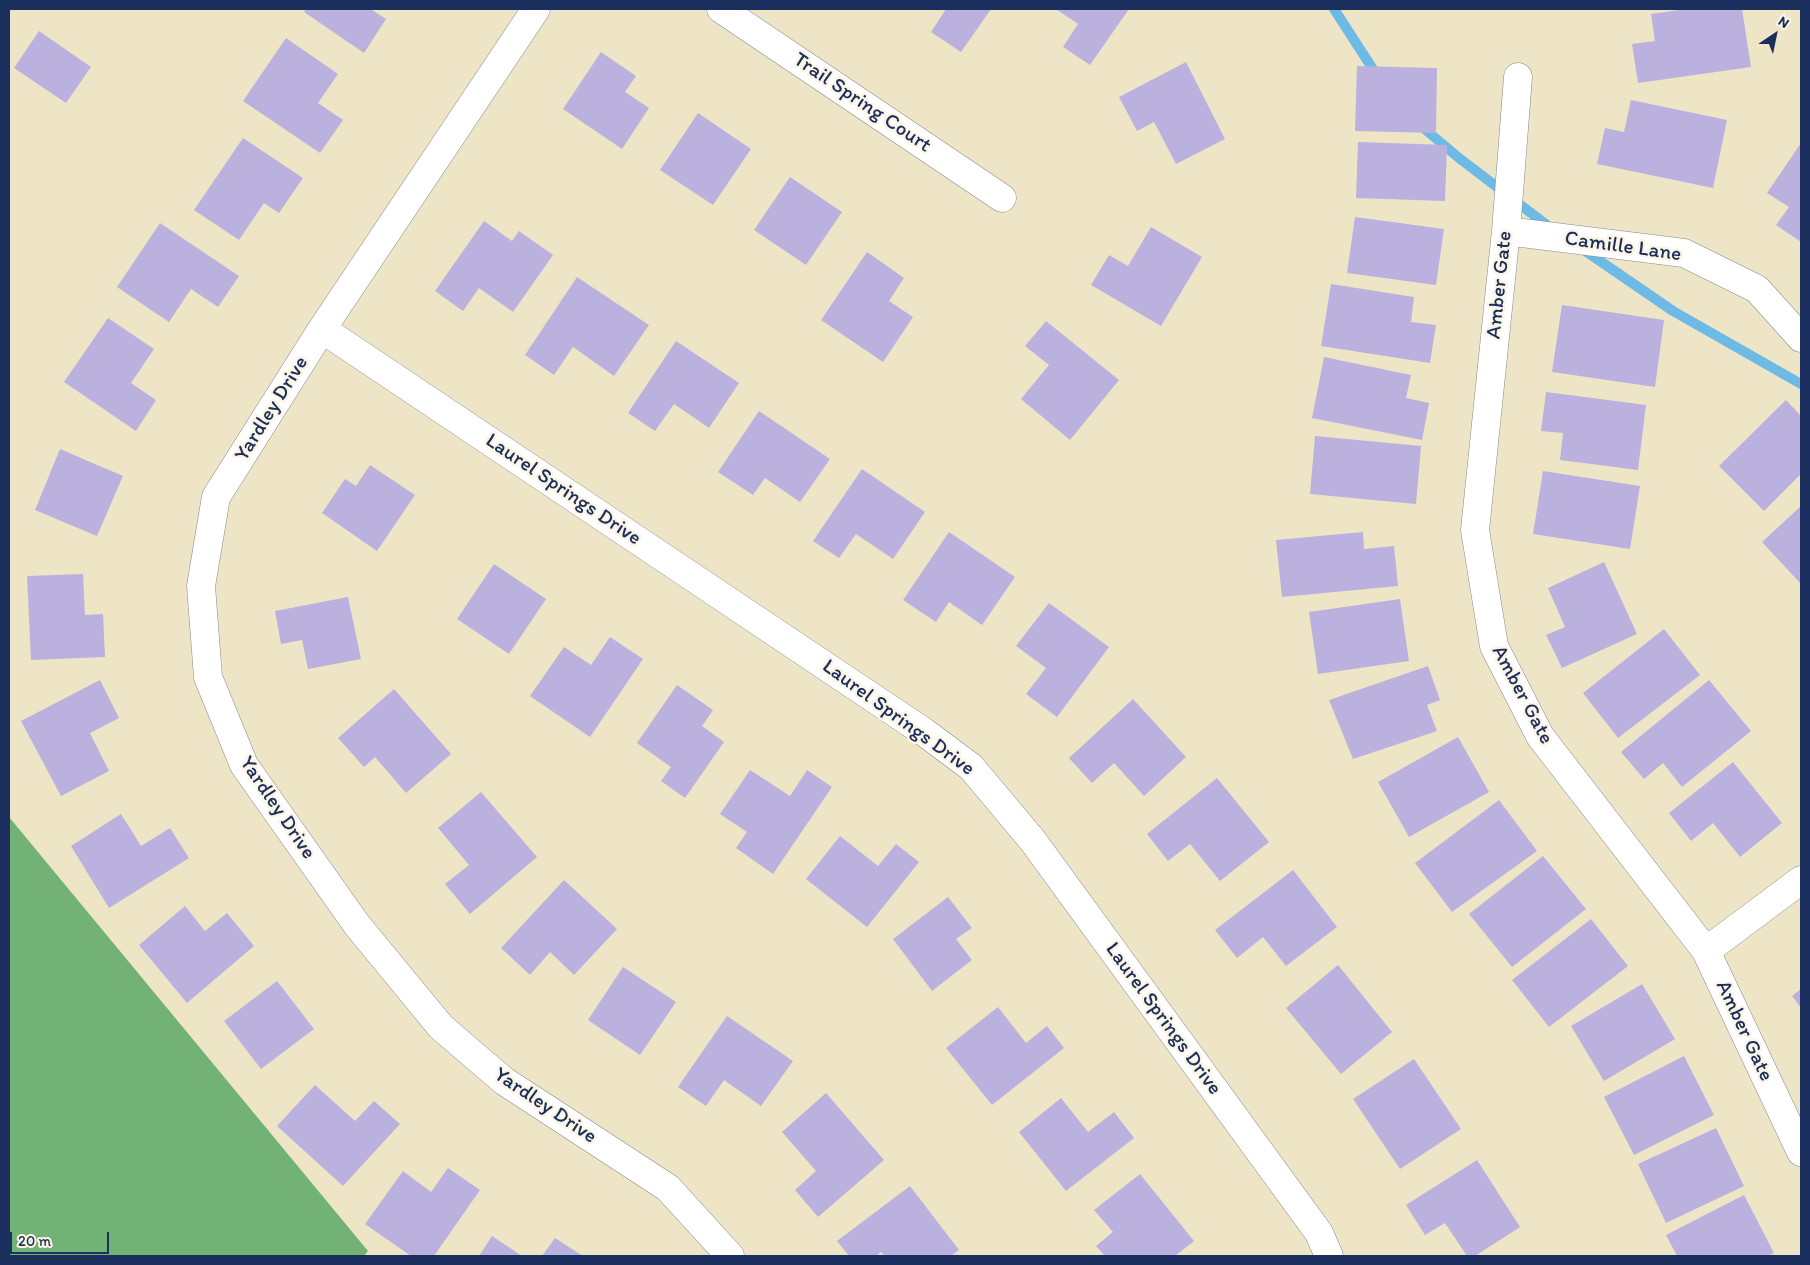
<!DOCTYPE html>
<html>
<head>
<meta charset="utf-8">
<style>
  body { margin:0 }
  #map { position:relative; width:1810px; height:1265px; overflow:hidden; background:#eee5c6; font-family:Itim,sans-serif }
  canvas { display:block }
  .frame { position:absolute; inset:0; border:10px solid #1b2f5e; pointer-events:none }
  .north { position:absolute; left:1750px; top:10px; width:50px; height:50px; -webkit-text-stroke:4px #fcf5e5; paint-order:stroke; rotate:34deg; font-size:14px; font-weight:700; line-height:20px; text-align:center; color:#1b2f5e }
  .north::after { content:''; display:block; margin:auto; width:18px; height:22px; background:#1b2f5e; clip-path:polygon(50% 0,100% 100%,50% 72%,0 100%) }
  .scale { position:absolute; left:10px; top:1232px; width:99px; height:22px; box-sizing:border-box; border:2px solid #1b2f5e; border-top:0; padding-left:6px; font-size:15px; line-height:18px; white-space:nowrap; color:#1b2f5e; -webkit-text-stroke:4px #fcf5e5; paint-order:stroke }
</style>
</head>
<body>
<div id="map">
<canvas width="1810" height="1265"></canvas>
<div class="frame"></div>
<div class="north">N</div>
<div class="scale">20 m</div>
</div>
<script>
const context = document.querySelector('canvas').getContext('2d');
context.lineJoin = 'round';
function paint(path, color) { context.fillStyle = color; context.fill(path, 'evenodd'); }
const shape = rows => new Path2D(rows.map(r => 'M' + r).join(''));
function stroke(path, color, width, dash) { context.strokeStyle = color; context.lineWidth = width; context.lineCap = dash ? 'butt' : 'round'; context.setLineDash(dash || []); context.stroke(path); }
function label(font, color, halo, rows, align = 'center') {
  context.font = font + ' Itim,sans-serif'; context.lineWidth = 5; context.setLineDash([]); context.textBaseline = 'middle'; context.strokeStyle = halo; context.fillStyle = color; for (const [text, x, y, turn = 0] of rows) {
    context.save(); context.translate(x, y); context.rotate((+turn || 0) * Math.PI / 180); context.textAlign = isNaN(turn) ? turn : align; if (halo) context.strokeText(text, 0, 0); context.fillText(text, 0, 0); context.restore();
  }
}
const forest = shape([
  [9,817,368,1251,364,1256,9,1256]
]);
const stream = shape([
  [1334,9,1378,77],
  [1420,125,1459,158,1552,229],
  [1581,248,1673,311,1801,384]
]);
const building = shape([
  [306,9,373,9,372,10,386,19,364,53,304,12],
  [946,9,991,9,961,52,931,32],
  [1056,9,1129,9,1090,65,1063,47,1078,24],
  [1687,9,1742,9,1751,67,1638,83,1632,44,1655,41,1651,14],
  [39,31,91,67,66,103,14,68],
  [286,38,338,74,318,103,343,120,320,153,243,101],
  [601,52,636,76,625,92,649,108,622,149,563,109],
  [1186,62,1225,139,1176,164,1154,122,1137,131,1119,97],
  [1357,66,1437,68,1436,133,1355,131],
  [1631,100,1727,120,1713,188,1597,164,1605,128,1624,132],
  [698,113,751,149,713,205,660,170],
  [243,138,303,178,279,213,264,203,239,240,194,210],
  [1358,142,1447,145,1445,201,1356,198],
  [1801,143,1801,242,1776,225,1789,207,1767,193],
  [790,177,842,212,806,265,754,230],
  [1355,217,1444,229,1436,285,1347,273],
  [484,221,512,241,519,231,553,255,513,312,479,288,463,311,435,291],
  [160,223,239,276,218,307,191,289,169,322,117,287],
  [1151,227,1202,257,1161,326,1091,285,1109,255,1128,266],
  [867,252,904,278,889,301,913,317,883,362,821,320],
  [577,277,649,325,614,376,573,347,554,375,525,355],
  [1331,284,1414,297,1411,322,1436,325,1430,363,1321,346],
  [1562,305,1664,320,1655,387,1552,372],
  [108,318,154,349,131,383,156,400,136,431,64,382],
  [1046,321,1119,380,1070,440,1021,399,1049,365,1025,346],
  [676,341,739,383,709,428,674,404,655,431,628,413],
  [1324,357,1411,375,1406,398,1429,403,1422,440,1312,418],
  [1546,392,1646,405,1638,470,1560,460,1563,433,1541,431],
  [1786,400,1801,416,1801,474,1764,511,1719,466],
  [759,411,830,459,800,502,765,478,753,495,718,472],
  [1315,436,1421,446,1416,504,1310,494],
  [60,449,123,476,97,536,35,510],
  [370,465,415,495,377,551,322,513,345,479,356,486],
  [862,469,925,512,893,559,856,534,839,558,813,541],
  [1543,471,1640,486,1630,549,1533,534],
  [1801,506,1801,584,1762,542],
  [949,532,1015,577,982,625,949,602,936,622,903,600],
  [1363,532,1364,549,1394,546,1398,586,1282,597,1276,540],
  [1604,562,1637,634,1562,668,1546,635,1565,627,1548,588],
  [494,564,546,599,509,654,457,619],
  [83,574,85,615,103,614,105,657,31,660,27,576],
  [348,597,361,659,308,669,302,640,281,644,275,611],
  [1400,599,1409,661,1318,674,1309,612],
  [1049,603,1109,647,1057,717,1026,694,1046,668,1016,646],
  [1664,629,1700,675,1618,738,1583,693],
  [610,637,643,659,590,737,530,696,564,647,591,665],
  [1428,666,1440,700,1427,705,1437,731,1353,759,1329,700],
  [100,680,119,718,90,733,109,771,61,796,21,721],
  [1709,680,1751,731,1682,787,1663,763,1644,779,1621,752],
  [677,685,713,710,702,726,724,742,685,798,661,781,671,767,637,743],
  [394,689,451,754,406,793,375,757,364,767,338,738],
  [1133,699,1186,757,1144,796,1114,763,1092,783,1069,758],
  [1458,737,1489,792,1409,837,1378,782],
  [1733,762,1782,823,1740,857,1713,823,1691,841,1669,813],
  [750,770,790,796,807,770,832,787,773,874,736,848,747,832,720,814],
  [1217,778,1269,842,1220,881,1190,844,1168,861,1147,834],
  [481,792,537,857,470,914,445,884,469,865,438,828],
  [1499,800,1537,851,1452,912,1415,863],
  [121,814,141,846,170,828,189,858,109,908,71,846],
  [840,836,878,866,896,844,919,862,867,927,806,879],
  [1543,856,1586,909,1512,967,1469,914],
  [1293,870,1337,927,1286,966,1263,937,1237,958,1215,930],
  [564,880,617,929,574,975,550,952,530,975,501,948],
  [948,897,972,928,956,939,972,960,932,991,893,939],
  [185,906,205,931,227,913,254,946,187,1003,139,945],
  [1591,919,1628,966,1549,1027,1512,980],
  [1338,965,1392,1032,1341,1074,1286,1008],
  [623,967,676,1002,640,1055,588,1020],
  [277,981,314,1029,261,1069,224,1021],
  [1642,984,1675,1039,1604,1081,1571,1026],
  [1801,989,1801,1008,1792,996],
  [998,1007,1026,1043,1047,1026,1064,1048,992,1105,946,1048],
  [727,1016,793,1061,761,1106,724,1080,706,1106,678,1087],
  [1684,1056,1714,1115,1634,1155,1604,1097],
  [1414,1059,1461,1129,1400,1169,1353,1099],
  [315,1085,355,1121,374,1101,400,1124,343,1186,277,1126],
  [826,1093,884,1160,818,1217,795,1190,816,1171,782,1132],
  [1061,1098,1088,1132,1114,1112,1134,1138,1066,1191,1019,1132],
  [1716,1128,1744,1186,1666,1223,1638,1164],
  [1477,1160,1520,1227,1475,1256,1467,1256,1445,1223,1425,1235,1406,1205],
  [448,1168,480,1190,434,1256,411,1256,365,1224,403,1171,431,1192],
  [1140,1174,1194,1241,1175,1256,1105,1256,1096,1246,1113,1232,1094,1210],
  [910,1186,959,1250,951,1256,885,1256,881,1252,876,1256,849,1256,837,1241],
  [1744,1195,1774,1253,1768,1256,1677,1256,1666,1235],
  [492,1236,522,1256,479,1256],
  [555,1238,583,1256,542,1256]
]);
const minor = shape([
  [536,9,322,329,216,497,201,586,208,677,244,765,357,925,441,1027,504,1081,668,1188,730,1256],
  [721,9,1002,198],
  [1518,77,1506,231,1475,530,1494,646,1540,736,1706,951,1801,1152],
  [1506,231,1684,253,1757,289,1801,338],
  [322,329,924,732,971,767,1033,841,1319,1233,1329,1256],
  [1706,951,1801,880]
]);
const streetNames = [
  ["Trail Spring Court",862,103,34],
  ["Camille Lane",1623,247,8],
  ["Amber Gate",1500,285,-84],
  ["Yardley Drive",272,409,-58],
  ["Laurel Springs Drive",563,490,34],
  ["Amber Gate",1522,695,62],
  ["Laurel Springs Drive",898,718,36],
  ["Yardley Drive",277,808,56],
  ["Laurel Springs Drive",1163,1019,54],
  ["Amber Gate",1744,1031,65],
  ["Yardley Drive",545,1106,34]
];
paint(forest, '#72b375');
stroke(stream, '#6dbae7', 10);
paint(building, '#bbb1df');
stroke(minor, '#848a92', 29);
stroke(minor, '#fff', 28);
label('21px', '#1b2f5e', '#fcf5e5', streetNames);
</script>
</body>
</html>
